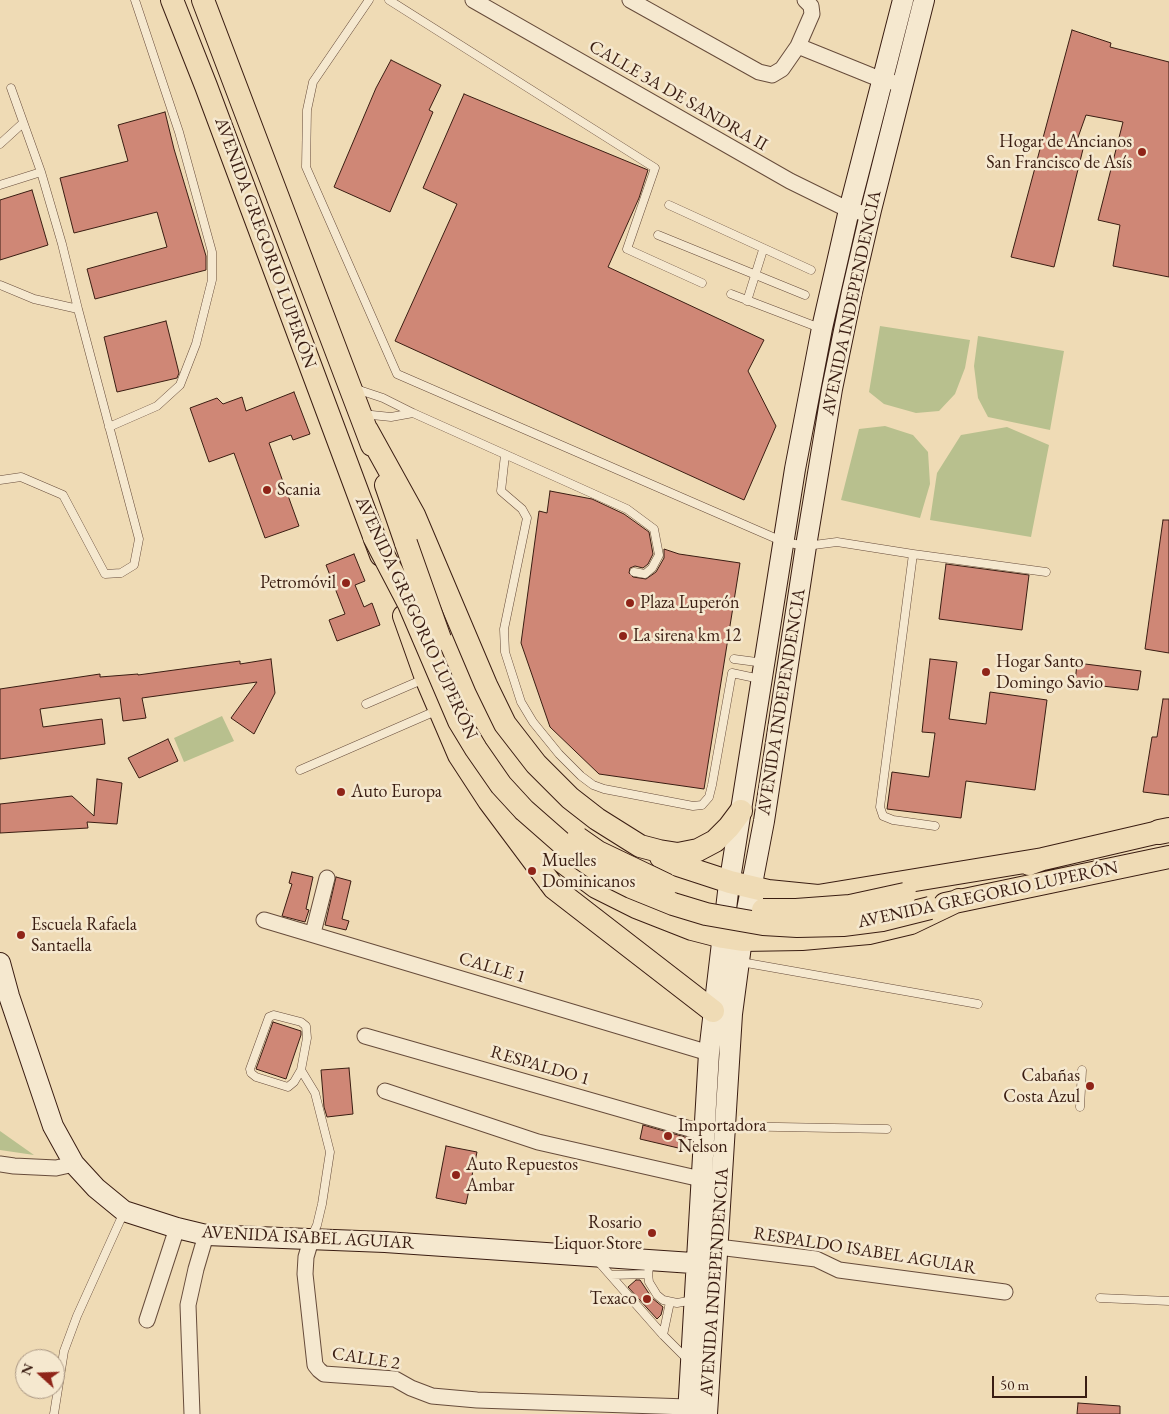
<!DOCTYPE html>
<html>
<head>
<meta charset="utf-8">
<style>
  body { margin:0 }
  #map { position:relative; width:1169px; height:1414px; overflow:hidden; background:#efdbb5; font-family:"EB Garamond",serif }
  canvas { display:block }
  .north { position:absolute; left:15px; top:1349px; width:50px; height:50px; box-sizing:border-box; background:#f5e8cf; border:1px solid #aa9783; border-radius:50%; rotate:290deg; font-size:14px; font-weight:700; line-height:20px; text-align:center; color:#3a1d12 }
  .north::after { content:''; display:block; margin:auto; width:18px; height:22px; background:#8f2418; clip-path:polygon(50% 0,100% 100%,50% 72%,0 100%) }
  .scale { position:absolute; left:992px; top:1376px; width:95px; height:22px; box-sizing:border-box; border:2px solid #3a1d12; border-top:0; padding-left:6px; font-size:15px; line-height:18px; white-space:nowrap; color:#3a1d12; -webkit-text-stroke:4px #f5e8cf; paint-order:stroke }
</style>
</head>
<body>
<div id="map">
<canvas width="1169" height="1414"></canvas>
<div class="north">N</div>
<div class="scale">50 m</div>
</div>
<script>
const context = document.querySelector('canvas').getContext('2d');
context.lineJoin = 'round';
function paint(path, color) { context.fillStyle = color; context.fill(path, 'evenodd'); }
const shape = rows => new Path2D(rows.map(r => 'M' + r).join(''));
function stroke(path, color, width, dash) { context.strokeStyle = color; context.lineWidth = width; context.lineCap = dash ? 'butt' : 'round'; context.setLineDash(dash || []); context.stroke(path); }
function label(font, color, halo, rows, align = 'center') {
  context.font = font + ' "EB Garamond",serif'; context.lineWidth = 5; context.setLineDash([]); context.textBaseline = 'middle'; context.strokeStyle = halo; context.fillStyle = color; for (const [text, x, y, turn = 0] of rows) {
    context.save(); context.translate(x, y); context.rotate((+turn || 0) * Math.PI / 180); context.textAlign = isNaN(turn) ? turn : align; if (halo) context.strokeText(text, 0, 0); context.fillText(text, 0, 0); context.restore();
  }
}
const green = shape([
  [880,326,970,340,965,368,955,394,939,411,916,413,884,404,869,392],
  [978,336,1064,351,1050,430,988,417,978,398,974,366],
  [885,426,913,435,928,452,930,484,920,518,841,500,859,429],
  [1007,427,1049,445,1031,537,930,520,937,473,961,435],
  [222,716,234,741,184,762,174,738],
  [0,1131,34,1155,0,1150]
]);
const building = shape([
  [1072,30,1111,43,1110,47,1169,62,1169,277,1113,266,1120,225,1098,220,1123,122,1086,115,1076,143,1084,145,1054,267,1011,257,1072,30],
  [391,60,441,85,429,110,433,112,390,212,334,187,376,88,391,60],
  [464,94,648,170,639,198,608,267,764,340,748,371,776,426,744,500,395,341,457,204,423,188,464,94],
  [165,112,174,149,206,256,206,270,95,299,87,269,167,247,157,212,74,233,60,178,128,161,118,125,165,112],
  [32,190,48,245,0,260,0,200,32,190],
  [166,321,179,373,177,378,117,392,104,337,166,321],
  [294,392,310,434,293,440,291,435,269,443,299,526,265,538,234,453,209,462,190,408,217,398,223,404,242,397,246,411,294,392],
  [550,491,592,499,624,514,649,532,653,554,648,564,643,568,635,566,630,568,629,573,633,577,646,579,656,572,664,558,664,549,679,554,740,563,704,789,599,774,550,727,521,643,539,511,547,513,550,491],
  [1163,520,1169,520,1169,653,1145,649,1163,520],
  [354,554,365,581,355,585,364,607,372,603,380,625,337,641,329,620,345,614,326,565,354,554],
  [946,564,1029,575,1022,630,939,619,946,564],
  [271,659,275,693,254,734,231,718,257,682,142,698,146,718,123,721,120,698,40,709,43,727,102,719,105,744,0,759,0,689,100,674,100,677,138,674,138,675,240,661,240,664,271,659],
  [930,659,957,662,949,719,986,724,990,692,1047,700,1035,790,966,781,961,818,887,809,892,772,929,777,935,733,922,732,930,659],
  [1077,663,1141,671,1138,690,1075,683,1077,663],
  [1163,699,1169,699,1169,795,1143,792,1152,737,1157,737,1163,699],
  [168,739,178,761,139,778,128,758,168,739],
  [97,779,122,783,117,824,87,822,88,828,0,833,0,804,72,796,94,816,97,779],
  [292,872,313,877,306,909,309,910,305,922,282,916,292,884,289,883,292,872],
  [336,877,351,881,342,919,349,921,346,930,325,925,336,877],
  [273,1022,301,1031,301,1035,286,1079,256,1069,273,1022],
  [349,1068,353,1114,327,1117,324,1107,321,1070,349,1068],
  [643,1125,692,1139,691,1151,640,1139,643,1125],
  [446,1146,477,1152,466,1204,436,1198,446,1146],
  [636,1280,640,1280,652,1298,663,1307,661,1315,657,1319,628,1287,636,1280],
  [1078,1403,1120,1406,1120,1414,1077,1414,1078,1403]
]);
const service = shape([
  [369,0,313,82,307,110,306,167,397,374,784,542,806,546,837,542,913,554,1046,572],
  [389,0,655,168,627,249,702,283],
  [11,88,41,172,62,244,78,309],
  [0,144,23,123],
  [0,185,41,172],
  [669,205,811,270],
  [658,235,805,295],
  [0,285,34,299,78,309,139,539,134,565,121,573,105,574,63,495,21,477,0,480],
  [731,294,820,328],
  [747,301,763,250],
  [356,389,383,398,413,413,627,509,654,529,659,555,652,568,645,574,634,572],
  [362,414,391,417,413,413],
  [109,427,157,406,180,385,196,344,212,280,212,252,179,132,135,0],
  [505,455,501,491,522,509,527,518,504,629,505,652,521,702,533,722,559,754,581,776,593,785,604,789,693,806,702,805,709,797,712,785,732,673,760,679],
  [913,554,880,807,883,816,893,820,935,826],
  [734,659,764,663],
  [366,704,424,679],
  [300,770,438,710],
  [741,962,978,1004],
  [301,1070,294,1082,288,1087,256,1077,251,1073,250,1069,269,1017,274,1015,301,1022,306,1026,307,1038,301,1070,315,1093,330,1152,322,1204,317,1225,311,1238],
  [1080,1107,1082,1070],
  [725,1126,887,1129],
  [597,1260,663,1335,688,1360],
  [650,1262,648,1274,649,1282,657,1295,663,1300,677,1303,694,1300],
  [611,1275,648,1274],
  [1100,1298,1169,1301],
  [663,1335,670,1302],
  [54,1414,64,1351,77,1316,124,1212]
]);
const minor = shape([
  [473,0,790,181,849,210,859,212],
  [630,0,759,72,772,75,782,69,798,46,812,14,811,6,805,0],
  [798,46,882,80,892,82],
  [264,920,709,1053],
  [313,933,327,878],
  [365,1036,704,1133],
  [385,1091,538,1142,701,1179],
  [0,1164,14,1166,56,1168,74,1164],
  [311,1240,306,1257,305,1274,315,1365,319,1370,324,1374,395,1379,411,1388,432,1396,477,1400,688,1407],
  [718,1247,816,1259,839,1270,1005,1292],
  [147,1320,177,1228],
  [192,1414,188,1305,196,1269,206,1235]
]);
const secondary = shape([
  [0,963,9,996,53,1126,74,1164,96,1188,124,1211,177,1228,206,1235,385,1242,707,1264],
  [688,1414,709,1053,728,892,795,469,822,328,849,210,903,0],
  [707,1414,732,1014,743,931,764,821,806,546,832,389,852,292,871,210,924,0]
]);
const primary = shape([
  [172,0,206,86,381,555],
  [203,0,372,445],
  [367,430,414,515,486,685,505,724,536,764,570,798,597,819,640,846,659,851,678,854,698,850,715,841,729,827,741,811],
  [386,485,406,543],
  [404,616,426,678,459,755,489,801,554,888,713,1011],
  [522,829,540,845,596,887,636,907,692,929,723,937,742,940,802,939,869,933,911,923,959,900],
  [661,857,675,864,730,882,768,891,818,896,1043,859],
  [1029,864,1043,859,1159,832],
  [945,904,1169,857]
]);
const trunk = shape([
  [1159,832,1169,830]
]);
const primaryBridge = shape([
  [374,537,409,604,459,721,476,749,501,785,524,810,573,853,599,871,631,887,673,904,706,914,763,924,797,926,843,925,882,920,930,908],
  [406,543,440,639],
  [578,838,598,852,667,885],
  [763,910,796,910,850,906,905,894]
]);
const markers = [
  [1142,152,5,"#8f2418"],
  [267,490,5,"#8f2418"],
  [346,583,5,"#8f2418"],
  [630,603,5,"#8f2418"],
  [623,636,5,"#8f2418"],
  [986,672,5,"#8f2418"],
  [341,792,5,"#8f2418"],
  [532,871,5,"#8f2418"],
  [21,935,5,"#8f2418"],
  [1090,1086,5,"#8f2418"],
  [668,1136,5,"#8f2418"],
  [456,1175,5,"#8f2418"],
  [652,1233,5,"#8f2418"],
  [647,1299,5,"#8f2418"]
];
const streetNames = [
  ["CALLE 3A DE SANDRA II",678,96,30],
  ["AVENIDA GREGORIO LUPERÓN",265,243,70],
  ["AVENIDA INDEPENDENCIA",852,303,-78],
  ["AVENIDA GREGORIO LUPERÓN",416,618,65],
  ["AVENIDA INDEPENDENCIA",782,702,-81],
  ["AVENIDA GREGORIO LUPERÓN",988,895,-12],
  ["CALLE 1",492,968,17],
  ["RESPALDO 1",540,1066,16],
  ["AVENIDA ISABEL AGUIAR",308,1238,3],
  ["RESPALDO ISABEL AGUIAR",865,1251,9],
  ["AVENIDA INDEPENDENCIA",715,1282,-86],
  ["CALLE 2",366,1359,9]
];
const poiNames = [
  ["Hogar de Ancianos",1132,142,"right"],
  ["San Francisco de Asís",1132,163,"right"],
  ["Scania",277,490],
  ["Petromóvil",336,583,"right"],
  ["Plaza Luperón",640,603],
  ["La sirena km 12",633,636],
  ["Hogar Santo",996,662],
  ["Domingo Savio",996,683],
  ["Auto Europa",351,792],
  ["Muelles",542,861],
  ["Dominicanos",542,882],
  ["Escuela Rafaela",31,925],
  ["Santaella",31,946],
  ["Cabañas",1080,1076,"right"],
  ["Costa Azul",1080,1097,"right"],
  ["Importadora",678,1126],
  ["Nelson",678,1147],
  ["Auto Repuestos",466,1165],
  ["Ambar",466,1186],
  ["Rosario",642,1223,"right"],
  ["Liquor Store",642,1244,"right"],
  ["Texaco",637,1299,"right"]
];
paint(green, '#b8c08e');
paint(building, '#cf8776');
stroke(building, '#3a1d12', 1);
stroke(service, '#674c3b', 9);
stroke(minor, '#674c3b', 17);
stroke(secondary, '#3a1d12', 22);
stroke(primary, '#3a1d12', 24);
stroke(trunk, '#3a1d12', 26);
stroke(service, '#f5e8cf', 8);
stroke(minor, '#f5e8cf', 15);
stroke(secondary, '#f5e8cf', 20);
stroke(primary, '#efdbb5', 22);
stroke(trunk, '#efdbb5', 24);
stroke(primaryBridge, '#3a1d12', 24, []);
stroke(primaryBridge, '#efdbb5', 22);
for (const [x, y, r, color] of markers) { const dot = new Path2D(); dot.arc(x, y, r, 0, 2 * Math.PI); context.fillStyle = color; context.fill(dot); stroke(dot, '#f5e8cf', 2); }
label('18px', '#3a1d12', '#f5e8cf', streetNames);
label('18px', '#3a1d12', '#f5e8cf', poiNames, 'left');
</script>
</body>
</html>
